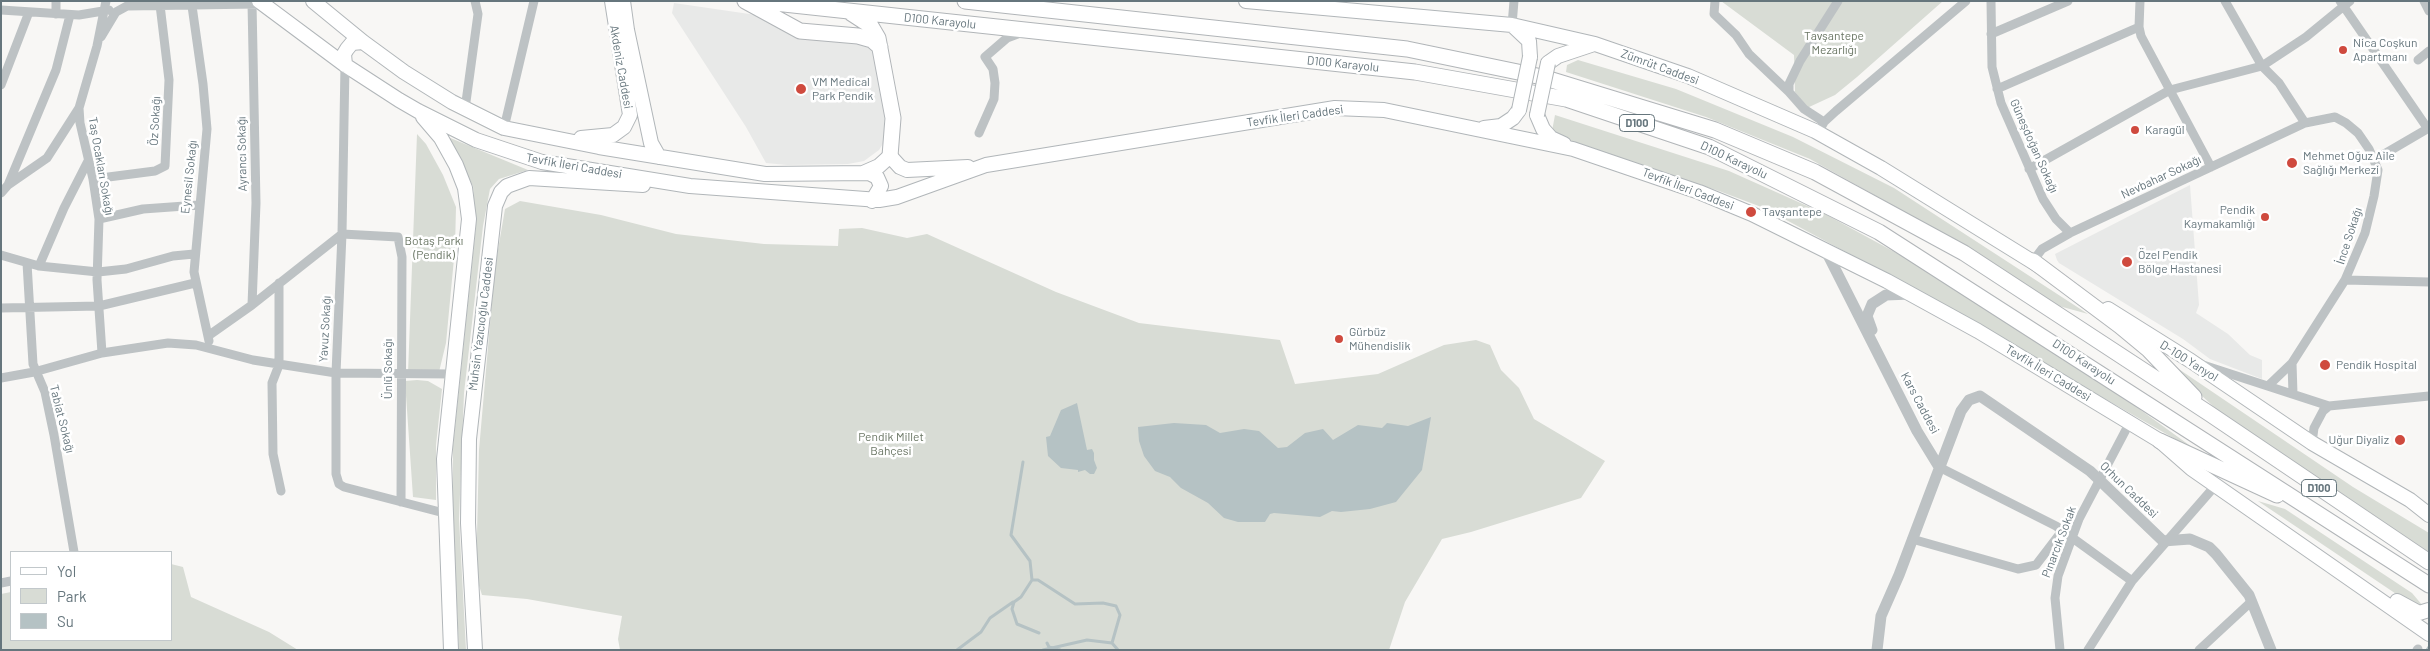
<!DOCTYPE html>
<html>
<head>
<meta charset="utf-8">
<style>
  body { margin:0 }
  #map { position:relative; width:2430px; height:651px; overflow:hidden; background:#f8f7f5; font-family:Barlow,sans-serif }
  canvas { display:block }
  .frame { position:absolute; inset:0; border:2px solid #66767d; pointer-events:none }
  .legend { position:absolute; left:10px; top:551px; width:162px; height:90px; box-sizing:border-box; background:#fff; border:1px solid #c2c8cb; margin:0; padding:6px 9px; list-style:none; font-size:15px; color:#66767d }
  .legend li { display:flex; align-items:center; gap:10px; height:25px }
  .legend b { width:25px; border:1px solid #c2c8cb }
</style>
</head>
<body>
<div id="map">
<canvas width="2430" height="651"></canvas>
<div class="frame"></div>
<ul class="legend">
<li><b style="height:6px;background:#fff"></b>Yol</li>
<li><b style="height:14px;background:#d8dcd5"></b>Park</li>
<li><b style="height:14px;background:#b5c2c4"></b>Su</li>
</ul>
</div>
<script>
const context = document.querySelector('canvas').getContext('2d');
context.lineJoin = 'round';
function paint(path, color) { context.fillStyle = color; context.fill(path, 'evenodd'); }
const shape = rows => new Path2D(rows.map(r => 'M' + r).join(''));
function stroke(path, color, width, dash) { context.strokeStyle = color; context.lineWidth = width; context.lineCap = dash ? 'butt' : 'round'; context.setLineDash(dash || []); context.stroke(path); }
function label(font, color, halo, rows, align = 'center') {
  context.font = font + ' Barlow,sans-serif'; context.lineWidth = 5; context.setLineDash([]); context.textBaseline = 'middle'; context.strokeStyle = halo; context.fillStyle = color; for (const [text, x, y, turn = 0] of rows) {
    context.save(); context.translate(x, y); context.rotate((+turn || 0) * Math.PI / 180); context.textAlign = isNaN(turn) ? turn : align; if (halo) context.strokeText(text, 0, 0); context.fillText(text, 0, 0); context.restore();
  }
}
const built = shape([
  [674,3,763,16,793,23,867,31,870,36,885,112,884,142,879,150,864,161,848,164,787,165,766,163,746,127,672,13],
  [2190,185,2199,305,2196,313,2228,334,2250,355,2262,360,2262,379,2210,359,2183,339,2059,263,2057,260,2055,254]
]);
const green = shape([
  [1721,1,1943,1,1857,77,1835,95,1807,108,1795,92,1794,55],
  [1578,60,1676,89,1793,137,1894,188,2088,314,2059,306,1953,239,1810,159,1706,117,1566,72,1567,65],
  [1555,115,1729,171,1823,213,1902,256,1978,304,2117,393,2203,455,1894,278,1764,208,1719,191,1566,141,1552,131],
  [417,134,426,144,443,175,456,207,455,248,446,343,439,372,408,373],
  [448,137,528,170,499,179,490,189,483,226,464,393,459,519,466,650,459,650,453,519,453,446,476,225,473,186],
  [520,201,601,215,676,234,764,244,838,246,839,229,862,228,907,238,927,234,1056,292,1139,323,1280,340,1295,384,1378,374,1444,345,1476,340,1490,345,1501,370,1519,388,1534,419,1605,461,1581,498,1471,532,1442,539,1405,602,1389,650,620,650,618,639,622,616,527,599,482,595,476,576,479,450,495,267,505,209],
  [2158,355,2353,487,2429,533,2429,553,2229,421],
  [417,380,428,381,442,389,436,445,436,500,413,497,405,381],
  [2258,501,2285,509,2412,593,2423,606,2420,610],
  [171,564,183,567,191,597,269,632,298,650,1,650,1,594,11,592,11,640,171,640]
]);
const water = shape([
  [1077,403,1087,450,1092,449,1094,453,1094,460,1097,468,1094,474,1090,474,1085,470,1078,472,1078,470,1061,468,1048,456,1046,437,1050,436,1061,410],
  [1431,417,1422,470,1396,502,1370,509,1341,512,1332,511,1320,517,1274,513,1270,514,1265,522,1238,522,1224,518,1208,503,1181,488,1170,477,1155,471,1144,456,1139,441,1138,427,1174,423,1206,425,1220,433,1244,429,1259,431,1278,448,1287,447,1305,433,1323,429,1333,440,1358,425,1382,428,1387,423,1408,426]
]);
const stream = shape([
  [1023,462,1011,535,1030,561,1032,580,1021,597,1014,602,1012,609,1017,624,1039,633],
  [1032,580,1038,580,1075,604,1103,603,1116,606,1120,615,1112,643],
  [1047,643,1049,647,1060,650],
  [957,650,981,632,990,618,1013,602],
  [1043,650,1087,640,1112,643,1118,650],
  [2427,650,2429,647]
]);
const minor = shape([
  [1715,1,1714,14,1736,35,1749,54,1789,92],
  [1991,1,1992,67,2001,103,2043,199,2056,219,2070,233],
  [2140,1,2139,27,2141,36,2211,167],
  [2225,1,2262,66,2279,83,2305,123],
  [2340,1,2428,129],
  [2424,1,2429,11],
  [192,6,203,84,207,129,194,272,209,341],
  [1,10,79,15,109,10],
  [56,14,56,1],
  [1512,25,1514,1],
  [1991,34,2068,1],
  [101,37,116,12,127,6,257,4],
  [2418,60,2429,51],
  [345,65,342,234,336,373,336,474,339,484,344,487,444,513],
  [1,85,29,12],
  [1997,89,2139,27],
  [465,109,478,14,475,1],
  [1824,122,1804,109,1789,92,1789,84,1800,61,1838,1],
  [504,128,534,1],
  [979,133,994,99,995,83,993,69,985,57,1007,38,1023,32],
  [1818,133,1824,122,1836,111,1966,1],
  [2374,160,2429,128],
  [2029,169,2170,90,2262,66,2306,37,2350,1],
  [93,179,155,171,165,166,169,80,160,5],
  [8,185,56,70,70,15],
  [1,193,8,185,47,158,79,108],
  [99,219,143,209,199,205],
  [1,255,39,266,98,272,126,269,173,256,194,254],
  [2033,261,2042,249,2070,233,2305,123,2335,117,2346,123,2358,133,2369,149,2378,170,2374,196,2365,233,2345,280,2292,363,2269,385],
  [27,263,33,364,45,392,54,435,74,552],
  [39,266,64,208,88,161],
  [2345,280,2429,282],
  [279,283,279,365,272,383,273,454,281,491],
  [252,305,256,203,252,3],
  [1,308,99,306,195,283],
  [208,336,252,305,342,234,398,237,402,257,401,502],
  [102,353,97,280,99,219,93,179,80,123,79,108,97,46,106,1],
  [2292,363,2293,394],
  [2203,365,2329,406],
  [1,378,34,372,102,353,168,343,196,345,253,360,336,373,453,374],
  [2312,443,2314,428,2323,411,2329,406,2429,396],
  [1939,467,2056,526,2132,581],
  [1912,539,2018,569,2036,565,2062,531],
  [1,583,11,581],
  [2060,650,2055,598,2058,576,2079,519,2130,422],
  [2088,650,2132,581,2215,486],
  [2199,650,2252,601],
  [2417,650,2418,649]
]);
const tertiary = shape([
  [1825,249,1917,431,1939,467],
  [1872,330,1867,316,1872,304,1886,295,1910,294],
  [1877,650,1881,616,1899,575,1961,411,1969,400,1980,396,2090,471,2163,541,2190,539,2209,547,2216,554,2249,595,2271,650]
]);
const primary = shape([
  [259,1,345,65,399,100,418,111,476,140,542,162,690,186,879,200,897,197,986,165,1335,108,1384,110,1573,149,1699,192,1752,214,1887,281,1978,331,2160,441,2192,469,2429,634],
  [313,1,363,42,404,72,452,102,504,128,599,147,765,174,869,173,877,177,881,186,872,201],
  [623,1,627,30,651,143,659,157],
  [1246,1,1512,25,1595,44,1688,76,1815,131,1881,168,2041,267],
  [1512,25,1529,41,1530,57],
  [1548,63,1558,56,1594,44],
  [345,65,344,54,347,49,352,43,363,42],
  [1537,115,1543,129,1551,138,1564,144],
  [423,117,441,138,456,165,465,188,469,219,444,459,451,650],
  [1484,128,1501,126,1513,118,1519,110],
  [581,138,613,135,624,127,630,115,612,1],
  [863,173,879,166,890,156,900,167,907,170,968,167],
  [2108,309,2191,361,2312,443,2410,500,2429,515],
  [2397,601,2419,613,2429,610],
  [475,650,468,523,469,439,495,206,501,192,507,186,529,178,643,185]
]);
const trunk = shape([
  [745,1,800,31,858,36,872,40,880,47],
  [756,1,1415,72,1566,99,1709,147,1879,232,2429,585],
  [965,1,1407,49,1542,77,1715,130,1815,172,1964,253,2210,414,2429,562],
  [851,13,871,26,878,38,893,118,890,156],
  [2033,261,2120,326,2149,350,2194,397],
  [2160,441,2277,495]
]);
const primaryBridge = shape([
  [1519,110,1530,57],
  [1537,115,1548,63]
]);
const markers = [
  [2343,50,5,"#cf4a3e"],
  [801,89,6,"#cf4a3e"],
  [2135,130,5,"#cf4a3e"],
  [2292,163,6,"#cf4a3e"],
  [1751,212,6,"#cf4a3e"],
  [2265,217,5,"#cf4a3e"],
  [2127,262,6,"#cf4a3e"],
  [1339,339,5,"#cf4a3e"],
  [2325,365,6,"#cf4a3e"],
  [2400,440,6,"#cf4a3e"]
];
const shields = [
  [1637,123,35],
  [2319,488,35]
];
const shieldNames = [
  ["D100",1637,123],
  ["D100",2319,488]
];
const streetNames = [
  ["D100 Karayolu",940,21,6],
  ["D100 Karayolu",1343,64,6],
  ["Akdeniz Caddesi",621,67,80],
  ["Zümrüt Caddesi",1660,67,20],
  ["Tevfik İleri Caddesi",1295,116,-8],
  ["Öz Sokağı",155,121,-87],
  ["Güneşdoğan Sokağı",2034,146,66],
  ["Ayrancı Sokağı",242,154,-91],
  ["D100 Karayolu",1734,160,25],
  ["Taş Ocakları Sokağı",101,166,80],
  ["Tevfik İleri Caddesi",574,166,10],
  ["Eynesil Sokağı",189,177,-84],
  ["Nevbahar Sokağı",2161,177,-25],
  ["Tevfik İleri Caddesi",1688,189,21],
  ["İnce Sokağı",2349,236,-72],
  ["Muhsin Yazıcıoğlu Caddesi",481,324,-83],
  ["Yavuz Sokağı",325,329,-87],
  ["D-100 Yanyol",2189,361,32],
  ["D100 Karayolu",2084,362,33],
  ["Ünlü Sokağı",388,369,-90],
  ["Tevfik İleri Caddesi",2048,373,31],
  ["Kars Caddesi",1920,403,62],
  ["Tabiat Sokağı",62,419,76],
  ["Orhun Caddesi",2129,490,44],
  ["Pınarcık Sokak",2059,542,-69]
];
const parkNames = [
  ["Tavşantepe",1834,36],
  ["Mezarlığı",1834,50],
  ["Botaş Parkı",434,241],
  ["(Pendik)",434,255],
  ["Pendik Millet",891,437],
  ["Bahçesi",891,451]
];
const poiNames = [
  ["Nica Coşkun",2353,43],
  ["Apartmanı",2353,57],
  ["VM Medical",812,82],
  ["Park Pendik",812,96],
  ["Karagül",2145,130],
  ["Mehmet Oğuz Aile",2303,156],
  ["Sağlığı Merkezi",2303,170],
  ["Pendik",2255,210,"right"],
  ["Kaymakamlığı",2255,224,"right"],
  ["Tavşantepe",1762,212],
  ["Özel Pendik",2138,255],
  ["Bölge Hastanesi",2138,269],
  ["Gürbüz",1349,332],
  ["Mühendislik",1349,346],
  ["Pendik Hospital",2336,365],
  ["Uğur Diyaliz",2389,440,"right"]
];
paint(built, '#e8e9e8');
paint(green, '#d8dcd5');
paint(water, '#b5c2c4');
stroke(stream, '#b5c2c4', 3);
stroke(primary, '#b1b6b9', 16);
stroke(trunk, '#b1b5b8', 17);
stroke(minor, '#bdc2c4', 9);
stroke(tertiary, '#bdc2c4', 11);
stroke(primary, '#fff', 14);
stroke(trunk, '#fff', 15);
stroke(primaryBridge, '#b1b6b9', 16, []);
stroke(primaryBridge, '#fff', 14);
for (const [x, y, r, color] of markers) { const dot = new Path2D(); dot.arc(x, y, r, 0, 2 * Math.PI); context.fillStyle = color; context.fill(dot); stroke(dot, '#fff', 2); }
for (const [x, y, w] of shields) { const box = new Path2D(); box.roundRect(x - w / 2, y - 8.5, w, 17, 4); context.fillStyle = '#fff'; context.fill(box); stroke(box, '#66767d', 1); }
label('bold 11px', '#66767d', null, shieldNames);
label('12px', '#66767d', '#fff', streetNames);
label('12px', '#6a7664', '#fff', parkNames);
label('12px', '#66767d', '#fff', poiNames, 'left');
</script>
</body>
</html>
